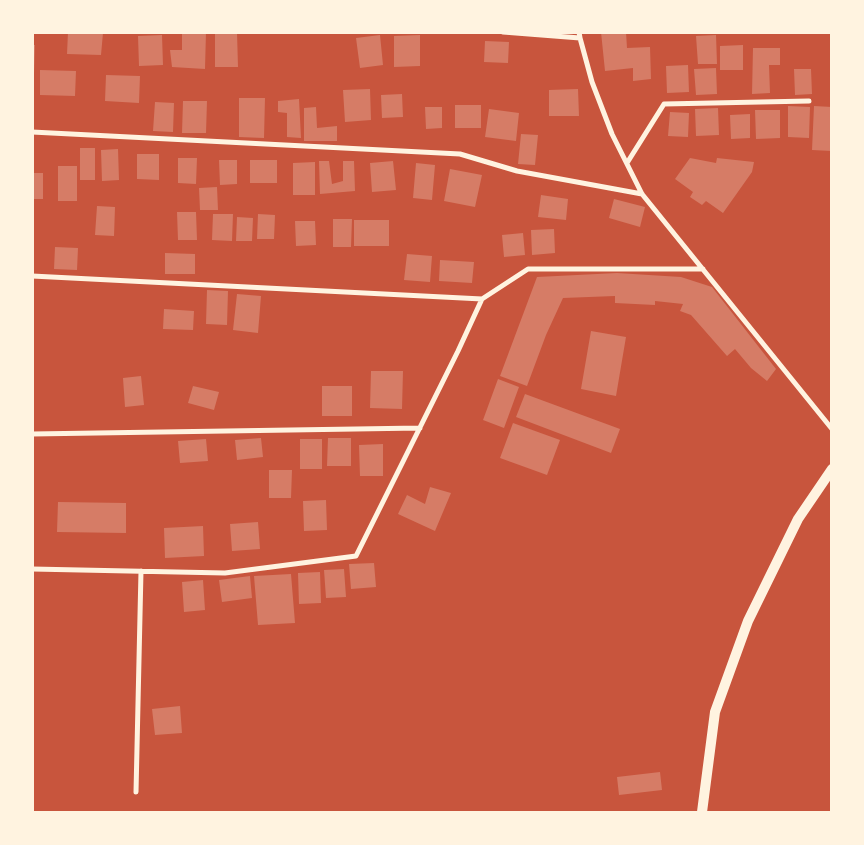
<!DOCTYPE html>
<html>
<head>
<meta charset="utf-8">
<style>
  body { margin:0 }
  #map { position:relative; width:864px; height:845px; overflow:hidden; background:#c8553d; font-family:"PT Sans",sans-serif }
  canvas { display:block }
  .frame { position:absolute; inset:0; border:34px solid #fff3e0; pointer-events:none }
</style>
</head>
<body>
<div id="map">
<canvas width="864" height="845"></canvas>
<div class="frame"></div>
</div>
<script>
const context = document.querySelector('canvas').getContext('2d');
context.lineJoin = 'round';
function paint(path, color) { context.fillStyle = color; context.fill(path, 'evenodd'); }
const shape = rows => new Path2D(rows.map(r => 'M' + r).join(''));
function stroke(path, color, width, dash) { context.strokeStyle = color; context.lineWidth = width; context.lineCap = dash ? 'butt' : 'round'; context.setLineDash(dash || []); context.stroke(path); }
const building = shape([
  [68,32,103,33,101,55,67,54],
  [182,32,206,32,205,69,172,67,170,50,182,50],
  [215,32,237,32,238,67,215,67],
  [601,32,626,32,627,48,650,47,651,79,633,81,633,68,605,71],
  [162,35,163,65,139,66,138,36],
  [380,35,383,65,360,68,356,38],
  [420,35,420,66,394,67,394,36],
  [716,35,717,64,698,64,696,36],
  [485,41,509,42,508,63,484,62],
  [32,45,35,45,34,74,32,74],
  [743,45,743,70,720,70,720,46],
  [753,48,780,48,780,65,769,65,770,93,752,94],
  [688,65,689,92,667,93,666,66],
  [716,68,717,94,696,95,694,69],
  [794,69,811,69,812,94,795,95],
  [40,70,76,71,75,96,40,95],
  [106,75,140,76,139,103,105,101],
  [370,89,371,120,345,122,343,90],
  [578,89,579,116,549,116,549,90],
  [402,94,403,117,382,118,381,95],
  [239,98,265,98,264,138,239,137],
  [299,99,301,138,287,137,287,113,278,112,278,101],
  [183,101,207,101,206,133,182,133],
  [155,102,174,103,173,132,153,131],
  [455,105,481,105,481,128,455,128],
  [788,106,810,107,809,138,788,137],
  [814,106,832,107,832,151,812,150],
  [316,107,317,128,337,126,337,141,304,141,304,108],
  [425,107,442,107,442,128,426,129],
  [718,108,719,135,696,136,695,109],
  [489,109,519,113,516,141,485,137],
  [755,110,780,110,780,138,756,139],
  [670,112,689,113,688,137,668,136],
  [750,114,750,138,731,139,730,115],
  [521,134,538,135,535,165,518,164],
  [80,148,95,148,95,180,80,180],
  [118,149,119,180,102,181,101,150],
  [137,154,159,154,159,180,137,179],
  [178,158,197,158,196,184,178,183],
  [690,158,716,163,717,158,754,162,752,172,723,213,706,201,702,205,690,197,693,192,675,179],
  [219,160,237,160,237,184,220,185],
  [250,160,277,160,277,183,250,183],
  [319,161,329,161,332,184,343,181,343,161,354,161,355,191,320,194],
  [393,161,396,190,372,192,370,163],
  [315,162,315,195,293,195,293,163],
  [416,163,435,165,432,200,413,198],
  [58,166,77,166,77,201,58,201],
  [450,169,482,175,475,207,444,201],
  [32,173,43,173,43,199,32,199],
  [217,187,218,210,200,210,199,188],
  [541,195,568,199,566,220,538,217],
  [614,199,645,207,640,227,609,218],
  [97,206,115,207,114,236,95,235],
  [177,212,196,212,197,240,178,240],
  [213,214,233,214,232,241,212,240],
  [258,214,275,215,274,239,257,239],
  [237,217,253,218,252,241,236,241],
  [333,219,352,219,351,247,333,247],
  [354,220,389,220,389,246,354,246],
  [295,221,315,221,316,245,296,246],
  [554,229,555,253,532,255,531,230],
  [523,233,525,255,504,257,502,235],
  [55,247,78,248,77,270,54,269],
  [165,253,195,254,195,274,165,274],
  [407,254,432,256,430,282,404,280],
  [440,260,474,262,472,283,439,281],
  [617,273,681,277,712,287,776,369,767,381,751,368,735,349,727,356,691,315,680,311,683,304,655,301,655,305,615,303,615,296,563,298,546,335,527,386,500,376,537,277],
  [207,290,228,291,227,325,206,324],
  [237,294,261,296,258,333,233,330],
  [164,309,194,311,193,330,163,329],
  [591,331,626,337,616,396,581,389],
  [371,371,403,371,402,409,370,408],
  [141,376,144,405,125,407,123,378],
  [498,379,519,387,504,428,483,420],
  [193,386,219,392,214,410,188,403],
  [322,386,352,386,352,416,322,416],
  [525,394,620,429,611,453,516,417],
  [513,423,560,440,547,475,500,458],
  [261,438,263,457,237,460,235,440],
  [328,438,351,438,351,466,327,466],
  [206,439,208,461,180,463,178,441],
  [300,439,322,439,322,469,300,469],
  [383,444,383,476,360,476,359,445],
  [269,470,292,470,291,498,269,498],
  [430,487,451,493,435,531,398,514,407,495,425,504],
  [326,500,327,530,304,531,303,501],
  [58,502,126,503,126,533,57,532],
  [258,522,260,549,232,551,230,524],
  [203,526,204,556,165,558,164,528],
  [374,563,376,587,351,589,349,564],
  [344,569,346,597,326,598,324,570],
  [320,572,321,603,299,604,298,573],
  [291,574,295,623,258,625,254,576],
  [250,576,252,598,222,602,219,580],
  [203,580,205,610,184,612,182,582],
  [180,706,182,733,155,735,152,709],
  [660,772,662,790,619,795,617,777]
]);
const minor = shape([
  [503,32,580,38],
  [579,32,580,38,592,82,612,134,642,194,832,429],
  [32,132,460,154,517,171,642,194],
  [627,163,664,104,809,101],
  [32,276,482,299],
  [32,434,420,428],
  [32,569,225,573,356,556,458,351,482,299,528,269,703,269],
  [136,792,141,571]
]);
const trunk = shape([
  [702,812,715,712,748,621,798,519,832,469]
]);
paint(building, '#d67c66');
stroke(minor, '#fff3e0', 5);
stroke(trunk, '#fff3e0', 10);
</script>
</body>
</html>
